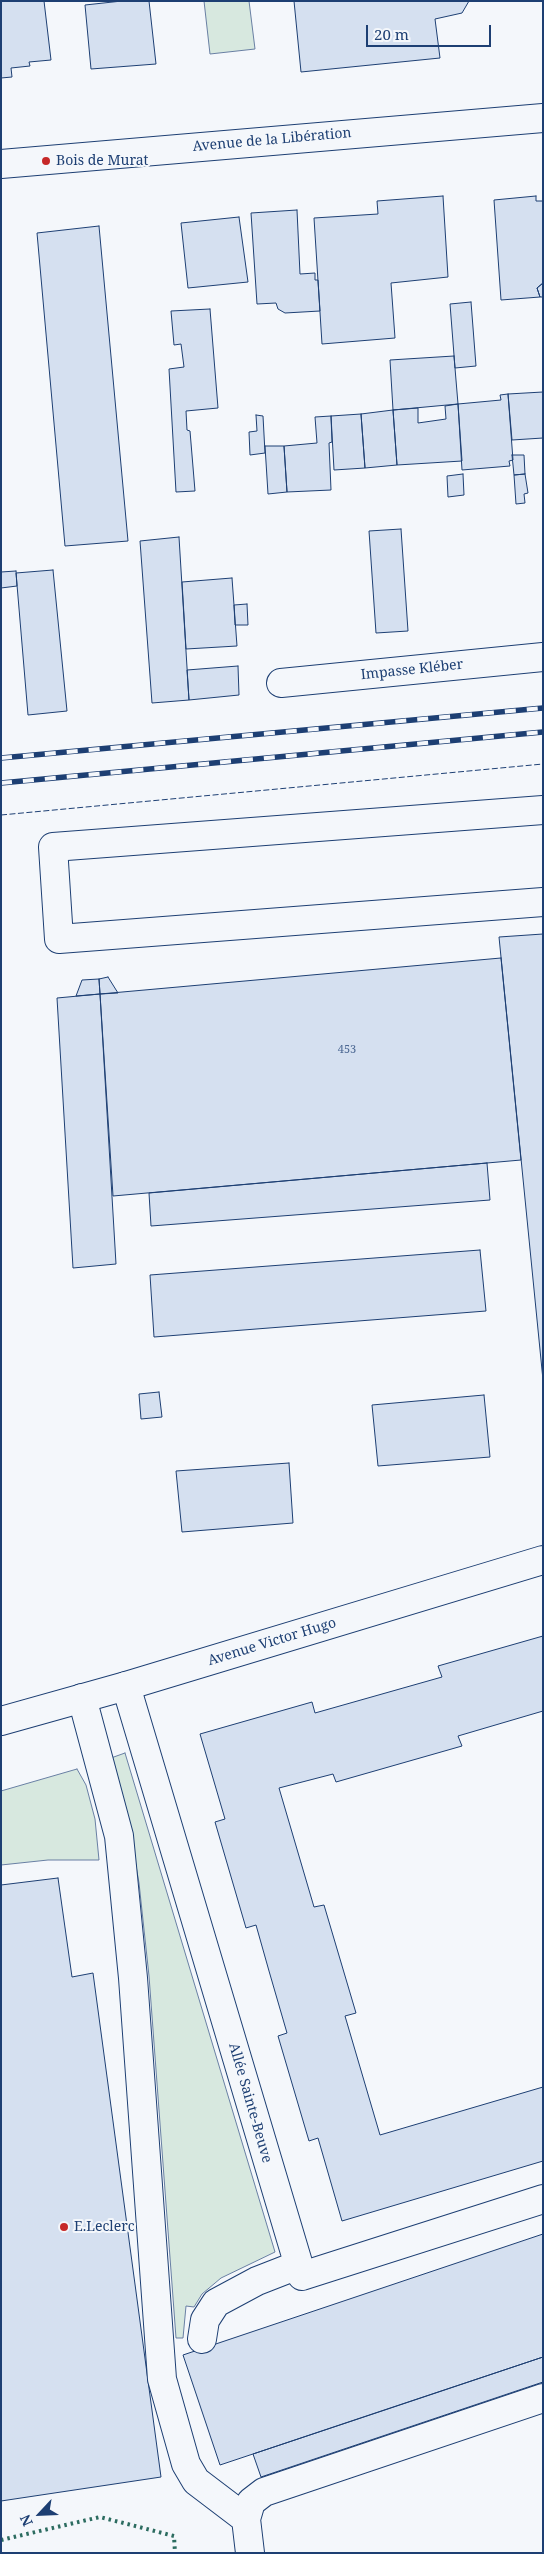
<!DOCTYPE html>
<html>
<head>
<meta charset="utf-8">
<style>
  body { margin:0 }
  #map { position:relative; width:544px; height:2554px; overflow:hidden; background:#f4f7fb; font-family:"Noto Serif",serif }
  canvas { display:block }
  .frame { position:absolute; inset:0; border:2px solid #1d3f73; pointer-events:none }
  .north { position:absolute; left:15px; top:2489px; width:50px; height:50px; -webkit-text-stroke:4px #f4f7fb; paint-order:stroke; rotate:245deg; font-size:14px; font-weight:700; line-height:20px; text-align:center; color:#1d3f73 }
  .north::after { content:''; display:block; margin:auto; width:18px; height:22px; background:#1d3f73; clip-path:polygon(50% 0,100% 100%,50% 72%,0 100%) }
  .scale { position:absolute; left:366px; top:25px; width:125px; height:22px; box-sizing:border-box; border:2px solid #1d3f73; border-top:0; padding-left:6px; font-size:15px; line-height:18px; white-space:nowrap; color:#1d3f73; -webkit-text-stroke:4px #f4f7fb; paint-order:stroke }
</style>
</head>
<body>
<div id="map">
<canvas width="544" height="2554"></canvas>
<div class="frame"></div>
<div class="north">N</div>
<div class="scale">20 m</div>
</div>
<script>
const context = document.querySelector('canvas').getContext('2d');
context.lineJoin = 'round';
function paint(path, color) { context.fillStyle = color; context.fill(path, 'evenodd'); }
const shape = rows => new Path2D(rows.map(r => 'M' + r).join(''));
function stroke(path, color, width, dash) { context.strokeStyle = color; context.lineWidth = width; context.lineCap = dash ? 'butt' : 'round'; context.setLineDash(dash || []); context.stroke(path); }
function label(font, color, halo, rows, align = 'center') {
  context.font = font + ' "Noto Serif",serif'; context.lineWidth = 4; context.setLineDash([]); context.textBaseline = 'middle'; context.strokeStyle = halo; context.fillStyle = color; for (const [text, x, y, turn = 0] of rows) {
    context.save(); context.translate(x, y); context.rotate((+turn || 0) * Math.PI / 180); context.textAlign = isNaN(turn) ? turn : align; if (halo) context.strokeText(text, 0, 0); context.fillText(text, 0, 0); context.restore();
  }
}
const green = shape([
  [204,1,249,1,255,49,210,54,204,1],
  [125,1753,275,2252,221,2278,202,2294,194,2307,186,2306,183,2338,176,2338,149,1976,139,1883,129,1826,111,1758,125,1753],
  [77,1769,86,1785,95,1819,99,1860,48,1860,1,1865,1,1791,77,1769]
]);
const building = shape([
  [1,1,44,1,51,60,29,62,30,66,11,68,12,77,1,78,1,1],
  [122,1,149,1,156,64,91,69,85,5,122,1],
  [294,1,469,1,462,13,435,19,440,58,301,72,294,1],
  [443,196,448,277,391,283,395,338,322,344,314,218,378,214,377,201,443,196],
  [536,196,536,201,543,201,543,283,537,288,540,297,501,300,494,200,536,196],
  [297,210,300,274,315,273,315,280,318,280,320,311,285,313,278,309,276,303,257,304,251,213,297,210],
  [239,217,248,282,188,288,181,223,239,217],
  [99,226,128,541,65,546,37,233,99,226],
  [543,283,543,297,540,297,537,288,543,283],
  [471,302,476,366,455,368,450,304,471,302],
  [210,309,218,408,186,411,187,430,190,431,195,491,176,492,169,369,184,367,181,344,174,345,171,311,210,309],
  [454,356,458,404,393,410,390,360,454,356],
  [543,392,543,438,512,440,508,394,543,392],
  [508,394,513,460,509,461,510,466,462,470,458,404,501,400,500,395,508,394],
  [458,404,462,461,397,465,393,410,418,408,418,423,446,419,445,406,458,404],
  [393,410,397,465,365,468,361,414,393,410],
  [361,414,365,468,334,470,331,416,361,414],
  [256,415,263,416,265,453,250,455,249,432,257,431,256,415],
  [331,416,332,442,329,443,331,490,287,492,284,446,317,443,315,417,331,416],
  [265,446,284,446,287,492,268,494,265,446],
  [512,455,524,455,525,474,514,475,512,455],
  [463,474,464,495,448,497,447,476,463,474],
  [525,474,528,493,524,494,525,503,516,504,514,475,525,474],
  [401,529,408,631,376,633,369,531,401,529],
  [179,537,189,700,152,703,140,541,179,537],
  [53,570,67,711,28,715,16,573,53,570],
  [16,571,17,586,1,588,1,572,16,571],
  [232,578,237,646,186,649,182,582,232,578],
  [247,604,248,625,235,625,234,605,247,604],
  [238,666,239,695,189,700,187,670,238,666],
  [543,934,543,1380,499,937,543,934],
  [501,958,521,1160,113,1196,100,994,501,958],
  [108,977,118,993,100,994,99,979,108,977],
  [99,979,100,994,76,996,82,980,99,979],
  [100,994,116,1264,73,1268,57,998,100,994],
  [487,1163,490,1200,151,1226,149,1193,487,1163],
  [480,1250,486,1311,154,1337,150,1275,480,1250],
  [159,1392,162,1417,141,1419,139,1394,159,1392],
  [484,1395,490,1457,378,1466,372,1405,484,1395],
  [289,1463,293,1523,182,1532,176,1471,289,1463],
  [543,1636,543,1711,458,1736,462,1746,336,1782,333,1774,279,1788,314,1907,324,1905,356,2013,345,2016,380,2135,543,2087,543,2161,342,2221,318,2138,309,2141,278,2036,287,2033,269,1971,256,1925,246,1928,215,1822,225,1819,200,1734,312,1702,315,1713,442,1677,438,1666,543,1636],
  [58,1878,72,1977,93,1973,161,2477,1,2501,1,1885,58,1878],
  [543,2234,543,2357,220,2465,183,2355,543,2234],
  [543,2357,543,2382,261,2477,253,2454,543,2357]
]);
const minor = shape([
  [281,683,543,657],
  [543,810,53,847,59,939,543,902],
  [126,1686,302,2276,543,2199],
  [82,1698,119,1836,133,1978,162,2379,186,2464,196,2481,246,2519],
  [202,2339,205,2320,216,2303,257,2281,298,2265],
  [250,2553,246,2519,251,2502,264,2492,543,2398]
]);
const major = shape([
  [1,164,543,118],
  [1,1721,126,1686,543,1560]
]);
const rail = shape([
  [1,758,543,708],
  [1,783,543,732]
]);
const hedge = shape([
  [1,2540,100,2517,174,2536,175,2553]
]);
const fence = shape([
  [1,815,543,764]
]);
const markers = [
  [46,161,5,"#c62828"],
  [64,2227,5,"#c62828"]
];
const numberNames = [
  ["453",347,1050]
];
const streetNames = [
  ["Avenue de la Libération",272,140,-5],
  ["Impasse Kléber",412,670,-6],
  ["Avenue Victor Hugo",272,1642,-17],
  ["Allée Sainte-Beuve",250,2103,74]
];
const poiNames = [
  ["Bois de Murat",56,161],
  ["E.Leclerc",74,2227]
];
paint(green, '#d7e8df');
stroke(green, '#687fa3', 1);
paint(building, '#d5e0f0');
stroke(building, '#1d3f73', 1);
stroke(minor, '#1d3f73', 30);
stroke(major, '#1d3f73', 30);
stroke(minor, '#f4f7fb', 28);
stroke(major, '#f4f7fb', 28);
stroke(rail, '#1d3f73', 5.5);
stroke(rail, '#f4f7fb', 4, [11]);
stroke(hedge, '#2c6c60', 4, [2.5, 4]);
stroke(fence, '#1d3f73', 1, [6, 2.5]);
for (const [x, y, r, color] of markers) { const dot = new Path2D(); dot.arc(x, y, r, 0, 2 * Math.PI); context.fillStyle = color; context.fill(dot); stroke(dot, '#f4f7fb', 2); }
label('11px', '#4b6792', null, numberNames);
label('14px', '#1d3f73', '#f4f7fb', streetNames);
label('14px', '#1d3f73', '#f4f7fb', poiNames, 'left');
</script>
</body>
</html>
